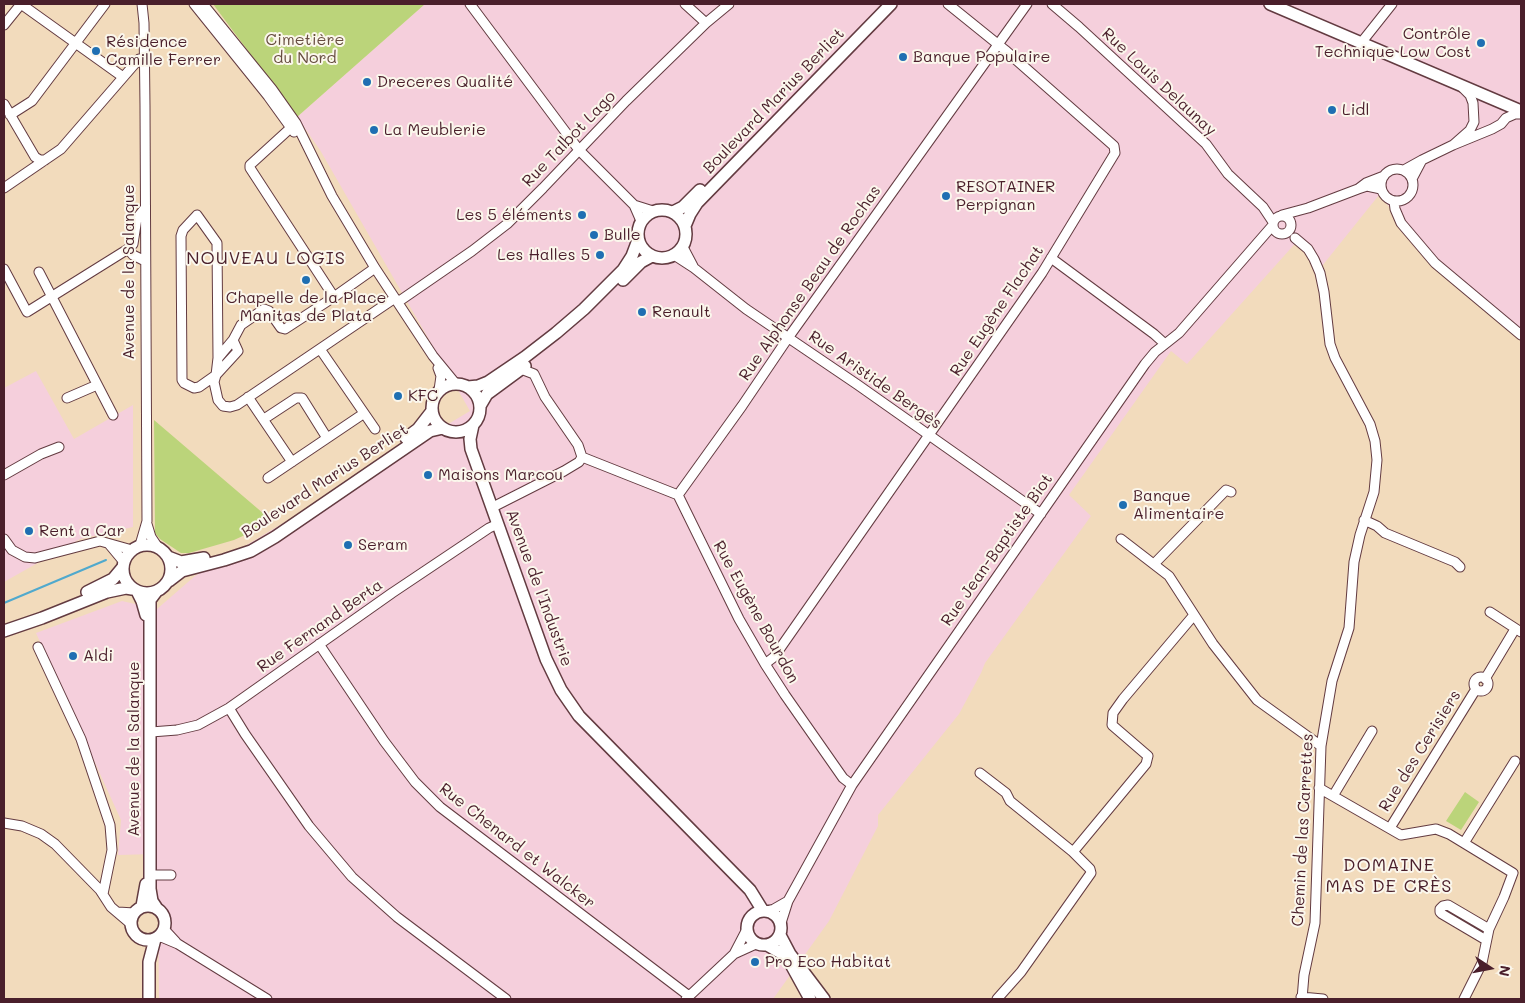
<!DOCTYPE html>
<html>
<head>
<meta charset="utf-8">
<style>
  body { margin:0 }
  #map { position:relative; width:1525px; height:1003px; overflow:hidden; background:#f2dbbc; font-family:Mali,sans-serif }
  canvas { display:block }
  .frame { position:absolute; inset:0; border:5px solid #4a1f2b; pointer-events:none }
  .north { position:absolute; left:1465px; top:943px; width:50px; height:50px; -webkit-text-stroke:4px #fbf7ec; paint-order:stroke; rotate:101deg; font-size:14px; font-weight:700; line-height:20px; text-align:center; color:#4a1f2b }
  .north::after { content:''; display:block; margin:auto; width:18px; height:22px; background:#4a1f2b; clip-path:polygon(50% 0,100% 100%,50% 72%,0 100%) }
</style>
</head>
<body>
<div id="map">
<canvas width="1525" height="1003"></canvas>
<div class="frame"></div>
<div class="north">N</div>
</div>
<script>
const context = document.querySelector('canvas').getContext('2d');
context.lineJoin = 'round';
function paint(path, color) { context.fillStyle = color; context.fill(path, 'evenodd'); }
const shape = rows => new Path2D(rows.map(r => 'M' + r).join(''));
function stroke(path, color, width, dash) { context.strokeStyle = color; context.lineWidth = width; context.lineCap = dash ? 'butt' : 'round'; context.setLineDash(dash || []); context.stroke(path); }
function label(font, color, halo, rows, align = 'center') {
  context.font = font + ' Mali,sans-serif'; context.lineWidth = 4; context.setLineDash([]); context.textBaseline = 'middle'; context.strokeStyle = halo; context.fillStyle = color; for (const [text, x, y, turn = 0] of rows) {
    context.save(); context.translate(x, y); context.rotate((+turn || 0) * Math.PI / 180); context.textAlign = isNaN(turn) ? turn : align; if (halo) context.strokeText(text, 0, 0); context.fillText(text, 0, 0); context.restore();
  }
}
const built = shape([
  [425,4,1521,4,1521,337,1440,266,1379,195,1322,266,1313,247,1301,237,1187,364,1171,351,1069,495,1091,516,985,663,981,673,959,714,878,815,878,826,829,921,773,999,159,999,158,900,155,854,118,855,121,820,36,633,122,601,157,609,195,576,470,411,320,150,297,117],
  [36,371,74,439,133,405,133,527,80,539,4,582,4,388]
]);
const green = shape([
  [213,4,425,4,297,117],
  [154,420,271,520,258,529,234,540,189,553,181,553,160,539,155,533],
  [1465,792,1479,802,1461,830,1446,821]
]);
const stream = shape([
  [4,603,106,560]
]);
const minor = shape([
  [21,4,123,77],
  [194,4,268,96,294,132],
  [203,4,272,89,296,123,332,196,375,268,433,356,456,384],
  [470,4,579,150,634,205,641,221],
  [685,4,706,23],
  [1052,4,1079,27,1206,144,1228,174,1263,207,1273,222],
  [4,25,21,4],
  [1361,43,1392,4],
  [1463,88,1470,95,1473,103,1474,122,1470,130,1453,145,1492,129,1501,124,1506,118,1515,114,1521,114],
  [4,104,35,157,40,160,45,160],
  [10,115,32,101,105,4],
  [296,123,250,165,250,168,334,297,285,329,281,328,269,311,264,309,241,325,233,340,238,351,216,375,214,382,218,400,223,406,230,407,237,405,395,298],
  [1422,160,1453,145],
  '1381 185a16 16 0 1 1 32 0a16 16 0 1 1-32 0Z',
  [1404,170,1422,160,1412,179],
  [4,188,61,149,139,59,144,60],
  [1381,189,1367,186,1358,189,1366,183,1384,176],
  [1394,201,1395,209,1401,223,1435,263,1521,335],
  [634,205,653,211],
  [197,215,217,243,218,358,216,375,199,387,194,388,184,383,182,380,181,236,183,230,197,215],
  [1282,215,1308,208,1358,189],
  '1273 225a9 9 0 1 1 18 0a9 9 0 1 1-18 0Z',
  [1295,238,1308,249,1314,259,1320,273,1324,292,1330,344,1335,358,1370,424,1375,441,1377,460,1374,492,1360,535,1354,562,1349,628,1332,681,1321,746,1315,923,1304,975,1302,999],
  [683,247,693,266],
  [128,249,133,255,145,261],
  [674,255,694,268,746,309,858,385,1041,514],
  [1051,258,1154,334,1165,344],
  [4,269,27,312,128,249,133,244,137,218,145,208],
  [39,272,113,415],
  [334,297,375,268],
  [398,302,472,251,507,224,543,188,626,101,706,23,729,4],
  [320,349,375,429],
  [218,358,233,340],
  [438,368,441,376,439,390],
  [248,397,292,462],
  [67,398,97,385],
  [264,419,296,398,302,398,327,438],
  [582,457,678,495,742,406,788,338,1027,4],
  [4,475,41,454,59,447],
  [268,478,363,414],
  [678,495,739,619,765,664,785,695,843,778,852,785],
  [493,507,564,471,579,462,582,457,578,445,545,397,534,374,521,369],
  [1364,520,1377,526,1385,533,1455,562,1460,567],
  [147,524,151,537,157,546],
  [4,539,12,550,25,557,35,558,100,541,132,550],
  [1121,539,1169,576,1213,644,1257,700,1321,746],
  [109,544,124,562],
  [140,545,147,521,145,106,144,23,142,4],
  [1154,564,1226,490,1231,492],
  [1490,612,1521,632],
  [319,644,384,741,415,782,440,807,689,996],
  [38,647,81,739,110,825,112,850,103,894],
  [765,664,774,657,1042,273,1115,153,1114,146,1005,50,948,4],
  '1474 684a7 7 0 1 1 14 0a7 7 0 1 1-14 0Z',
  [1485,679,1515,629],
  [229,708,245,734,309,826,352,877,397,917,506,999],
  [151,732,177,730,198,725,229,708,392,593,489,528,498,524],
  [980,773,1006,793,1010,801,1036,822,1073,852],
  [1319,788,1401,835,1436,829,1449,834,1513,873,1504,897,1489,929,1482,963,1464,999],
  [1333,796,1372,731],
  [4,823,22,826,41,834,55,844,100,890,111,907,131,924],
  [1390,828,1476,689],
  [1464,843,1515,761],
  [150,875,171,875],
  [788,901,852,785,1145,364,1155,352,1179,333,1273,225],
  [767,911,774,909,788,901,781,923],
  [118,912,134,913],
  [164,929,176,942],
  [747,929,734,954,756,944],
  [159,936,178,944,267,999],
  [1486,940,1442,914,1440,912,1440,909,1443,906,1448,905,1489,929],
  [1301,997,1323,999],
  [686,999,734,954],
  [997,999,1021,972,1091,873,1090,869,1073,852,1146,764,1148,756,1112,725,1113,713,1123,699,1194,615]
]);
const major = shape([
  [1270,4,1521,111],
  '638 234a24 24 0 1 1 48 0a24 24 0 1 1-48 0Z',
  [673,212,683,207,700,190],
  [685,226,690,214,697,203,891,4],
  [623,280,641,262,652,256],
  '432 408a24 24 0 1 1 48 0a24 24 0 1 1-48 0Z',
  [468,387,478,386,488,382,525,357,556,333,584,309,623,270,632,256,638,240],
  [480,406,487,394,525,366],
  [473,425,470,439,471,449,546,659,561,690,579,716,750,890,763,911],
  [406,438,418,429,432,411],
  '123 569a24 24 0 1 1 48 0a24 24 0 1 1-48 0Z',
  [168,557,181,562,204,558],
  [169,581,182,571,224,560,251,551,275,537,430,431,443,428],
  [137,591,142,601,146,615],
  [87,592,113,579,123,567],
  [4,631,42,618,107,592,126,588,132,589],
  '131 923a17 17 0 1 1 34 0a17 17 0 1 1-34 0Z',
  [142,906,146,884],
  [156,907,152,901,150,889,150,600,156,592],
  '747 928a17 17 0 1 1 34 0a17 17 0 1 1-34 0Z',
  [780,935,790,954,824,999],
  [767,945,781,953,788,959,810,999],
  [149,999,149,962,155,939]
]);
const markers = [
  [1481,43,5,"#1f6fb2"],
  [96,51,5,"#1f6fb2"],
  [903,57,5,"#1f6fb2"],
  [367,82,5,"#1f6fb2"],
  [1332,110,5,"#1f6fb2"],
  [374,130,5,"#1f6fb2"],
  [946,196,5,"#1f6fb2"],
  [582,215,5,"#1f6fb2"],
  [594,235,5,"#1f6fb2"],
  [600,255,5,"#1f6fb2"],
  [306,280,5,"#1f6fb2"],
  [642,312,5,"#1f6fb2"],
  [398,396,5,"#1f6fb2"],
  [428,475,5,"#1f6fb2"],
  [1123,505,5,"#1f6fb2"],
  [29,531,5,"#1f6fb2"],
  [348,545,5,"#1f6fb2"],
  [73,656,5,"#1f6fb2"],
  [755,962,5,"#1f6fb2"]
];
const poiNames = [
  ["Contrôle",1471,34,"right"],
  ["Technique Low Cost",1471,52,"right"],
  ["Résidence",106,42],
  ["Camille Ferrer",106,60],
  ["Banque Populaire",913,57],
  ["Dreceres Qualité",377,82],
  ["Lidl",1342,110],
  ["La Meublerie",384,130],
  ["RESOTAINER",956,187],
  ["Perpignan",956,205],
  ["Les 5 éléments",572,215,"right"],
  ["Bulle",604,235],
  ["Les Halles 5",590,255,"right"],
  ["Chapelle de la Place",306,298,"center"],
  ["Manitas de Plata",306,316,"center"],
  ["Renault",652,312],
  ["KFC",408,396],
  ["Maisons Marcou",438,475],
  ["Banque",1133,496],
  ["Alimentaire",1133,514],
  ["Rent a Car",39,531],
  ["Seram",358,545],
  ["Aldi",83,656],
  ["Pro Eco Habitat",765,962]
];
const parkNames = [
  ["Cimetière",305,40],
  ["du Nord",305,58]
];
const streetNames = [
  ["Rue Louis Delaunay",1159,82,43],
  ["Boulevard Marius Berliet",774,101,-46],
  ["Rue Talbot Lago",569,139,-46],
  ["Avenue de la Salanque",129,272,-90],
  ["Rue Alphonse Beau de Rochas",810,283,-55],
  ["Rue Eugène Flachat",997,311,-56],
  ["Rue Aristide Bergès",875,380,35],
  ["Boulevard Marius Berliet",325,481,-33],
  ["Rue Jean-Baptiste Biot",997,550,-55],
  ["Avenue de l'Industrie",539,588,70],
  ["Rue Eugène Bourdon",756,612,61],
  ["Rue Fernand Berta",320,626,-35],
  ["Avenue de la Salanque",134,749,-90],
  ["Rue des Cerisiers",1420,751,-58],
  ["Chemin de las Carrettes",1303,830,-87],
  ["Rue Chenard et Walcker",517,846,38]
];
const neighbourhoodNames = [
  ["NOUVEAU LOGIS",266,258],
  ["DOMAINE",1389,865],
  ["MAS DE CRÈS",1389,886]
];
paint(built, '#f5cfdc');
paint(green, '#bbd47a');
stroke(stream, '#50a9cd', 2);
stroke(minor, '#633b41', 11);
stroke(major, '#633b41', 14);
stroke(minor, '#fff', 9);
stroke(major, '#fff', 11);
for (const [x, y, r, color] of markers) { const dot = new Path2D(); dot.arc(x, y, r, 0, 2 * Math.PI); context.fillStyle = color; context.fill(dot); stroke(dot, '#fbf7ec', 2); }
label('16px', '#4a1f2b', '#fbf7ec', poiNames, 'left');
label('16px', '#664c3f', '#fbf7ec', parkNames);
label('16px', '#4a1f2b', '#fbf7ec', streetNames);
context.letterSpacing = '1px';
label('18px', '#4a1f2b', '#fbf7ec', neighbourhoodNames);
context.letterSpacing = '0px';
</script>
</body>
</html>
